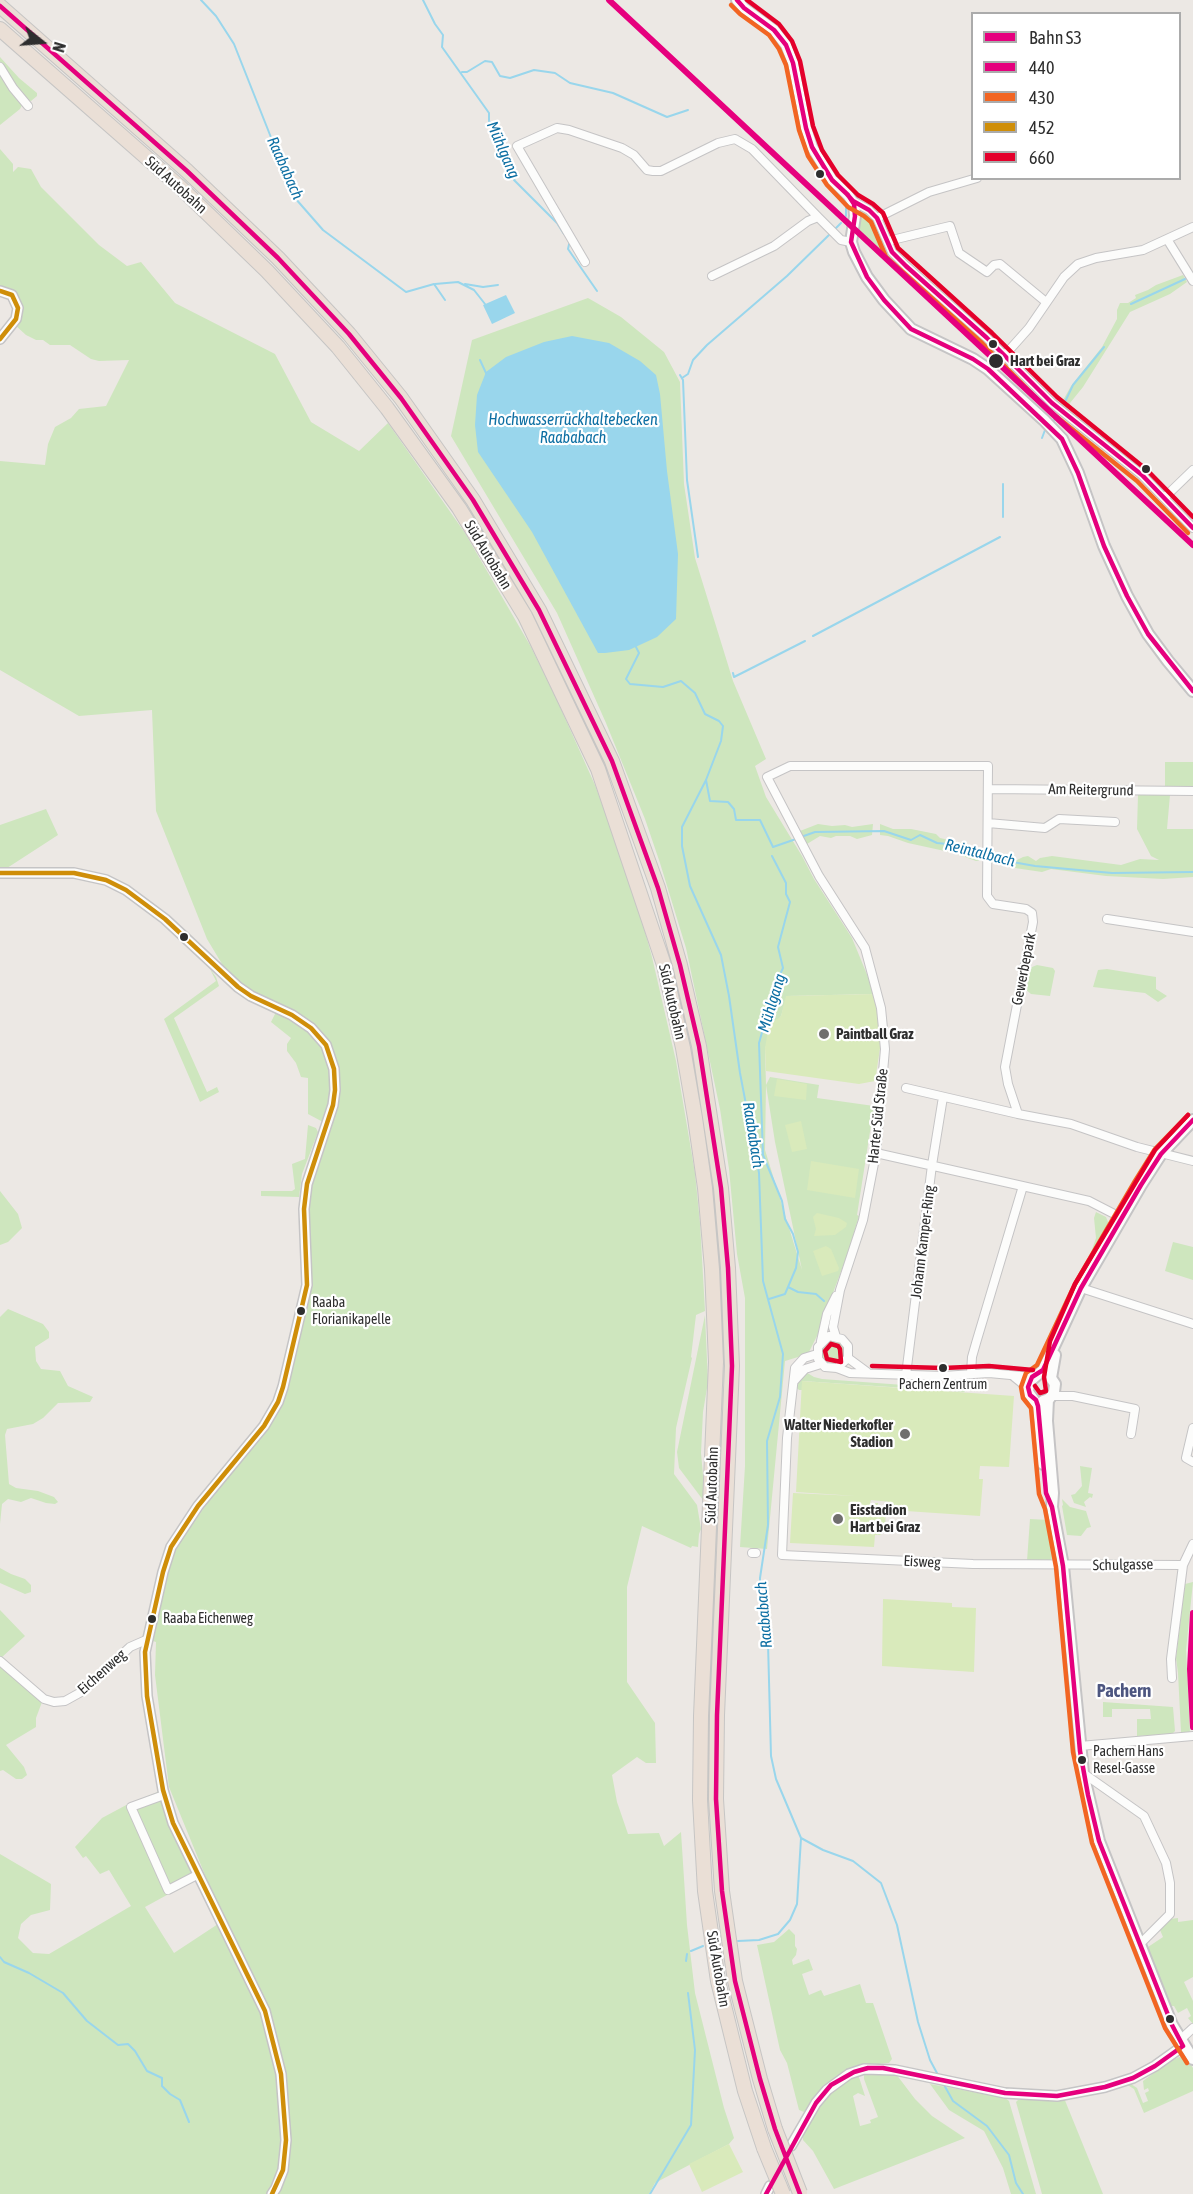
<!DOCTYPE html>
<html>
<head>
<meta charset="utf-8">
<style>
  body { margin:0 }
  #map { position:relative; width:1193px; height:2194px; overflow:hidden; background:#ece8e4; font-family:"Asap Condensed",sans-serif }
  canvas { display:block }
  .legend { position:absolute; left:971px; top:12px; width:210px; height:168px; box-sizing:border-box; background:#fff; border:2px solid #ababab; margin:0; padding:8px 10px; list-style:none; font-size:18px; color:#2e2e2e }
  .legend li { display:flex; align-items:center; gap:12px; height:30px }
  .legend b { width:30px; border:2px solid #ababab }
  .north { position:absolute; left:12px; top:12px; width:60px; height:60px; -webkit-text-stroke:4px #fff; paint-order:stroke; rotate:107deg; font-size:16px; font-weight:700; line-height:24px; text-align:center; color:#2e2e2e }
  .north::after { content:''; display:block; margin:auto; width:21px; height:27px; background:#2e2e2e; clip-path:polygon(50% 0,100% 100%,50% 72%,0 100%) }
</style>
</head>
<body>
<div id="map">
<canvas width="1193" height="2194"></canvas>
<ul class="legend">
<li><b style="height:8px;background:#e6007e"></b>Bahn S3</li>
<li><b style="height:8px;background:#e5007d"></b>440</li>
<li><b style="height:8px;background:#f26522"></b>430</li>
<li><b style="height:8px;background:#cf8e09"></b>452</li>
<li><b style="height:8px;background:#e4002b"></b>660</li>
</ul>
<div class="north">N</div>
</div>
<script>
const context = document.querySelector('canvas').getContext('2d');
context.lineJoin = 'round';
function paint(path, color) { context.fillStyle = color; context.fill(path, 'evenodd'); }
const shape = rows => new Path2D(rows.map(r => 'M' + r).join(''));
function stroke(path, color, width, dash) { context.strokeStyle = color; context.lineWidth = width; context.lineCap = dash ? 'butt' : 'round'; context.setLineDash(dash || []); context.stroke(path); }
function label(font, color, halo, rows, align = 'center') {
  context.font = font + ' "Asap Condensed",sans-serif'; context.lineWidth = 4.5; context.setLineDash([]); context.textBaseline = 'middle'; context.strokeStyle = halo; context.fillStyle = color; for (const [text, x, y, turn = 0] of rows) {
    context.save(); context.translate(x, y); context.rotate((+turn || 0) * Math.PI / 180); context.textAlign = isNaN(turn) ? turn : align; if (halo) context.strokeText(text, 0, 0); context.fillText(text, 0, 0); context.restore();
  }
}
const green = shape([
  [0,57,19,78,37,93,37,96,31,101,27,100,0,64],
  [0,70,22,105,20,109,0,125],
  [0,149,13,164,13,172,18,167,31,169,41,187,99,245,127,266,141,262,175,303,275,354,311,422,359,451,388,423,465,533,531,647,556,698,595,785,612,831,641,917,652,957,676,1061,695,1173,700,1223,705,1311,696,1315,691,1357,692,1358,676,1428,674,1474,697,1505,701,1529,699,1534,698,1547,692,1546,691,1548,642,1526,627,1587,627,1682,655,1723,656,1763,646,1763,637,1757,612,1775,617,1802,628,1834,659,1833,664,1846,681,1832,687,1925,695,1993,724,2108,734,2138,729,2144,655,2183,649,2194,276,2194,289,2140,269,2010,223,1919,169,1787,155,1675,156,1642,150,1640,164,1572,176,1547,238,1460,263,1430,295,1353,306,1313,309,1286,305,1208,338,1069,330,1045,316,1027,300,1015,245,989,228,974,207,939,156,811,152,710,79,716,0,670,0,461,45,465,48,444,55,427,71,418,79,409,106,406,129,360,99,361,91,359,70,345,50,345,43,340,36,340,26,335,15,325,21,311,0,289],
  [863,211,875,220,900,265,899,266,857,229,859,214],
  [1183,275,1187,282,1170,294,1130,312,1083,387,1066,408,1061,404,1071,386,1102,347,1117,319,1117,310,1120,303,1128,303,1136,298,1135,295,1148,290,1156,285],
  [588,298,621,317,664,352,680,382,684,484,695,558,733,681,766,759,755,766,766,797,802,856,814,879,852,938,875,994,787,996,781,1016,765,1048,766,1085,770,1077,819,1085,817,1098,874,1106,857,1215,859,1216,849,1250,817,1336,808,1354,785,1361,767,1549,740,1547,745,1466,745,1298,737,1254,729,1169,720,1109,686,948,660,863,645,819,606,723,557,613,451,436,472,340],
  [766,1085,775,1142,802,1270,765,1150],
  [1165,762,1193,762,1193,788,1165,789],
  [1138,795,1170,795,1167,829,1193,829,1193,877,1163,879,1106,876,1051,869,1042,872,1008,867,1000,863,990,863,990,850,1007,859,1017,860,1023,857,1028,856,1036,861,1040,858,1052,856,1121,865,1140,859,1159,860,1151,856,1137,829],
  [46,809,58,835,4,870,0,870,0,825],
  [818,824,832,826,845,825,852,827,873,824,872,835,857,839,850,836,836,836,831,838,820,836,807,844,800,831],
  [880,824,893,829,911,829,936,834,940,838,962,843,981,850,981,860,976,861,954,853,908,843,888,836,880,835],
  [1037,965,1053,968,1055,971,1050,996,1031,994,1024,988,1027,969],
  [210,969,216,977,219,986,174,1018,207,1092,217,1087,219,1092,200,1102,164,1019,216,981],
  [1107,969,1156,977,1156,989,1167,996,1158,1002,1145,993,1093,987,1098,970],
  [277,1010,297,1019,321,1043,330,1064,332,1089,323,1122,308,1114,308,1078,301,1077,296,1063,287,1051,287,1044,291,1038,271,1022],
  [308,1125,316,1128,318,1132,302,1174,299,1197,261,1196,261,1191,292,1191,295,1189,292,1164,305,1159],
  [0,1191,18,1214,22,1228,8,1242,0,1245],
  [1096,1212,1106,1217,1108,1222,1107,1229,1089,1265,1087,1264,1096,1238,1094,1218],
  [1173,1242,1193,1247,1193,1280,1165,1271],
  [8,1309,43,1324,49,1332,49,1338,35,1347,36,1361,41,1369,60,1371,68,1386,93,1397,90,1402,58,1403,43,1418,33,1424,7,1429,5,1435,9,1484,16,1488,38,1491,54,1497,58,1502,55,1504,46,1503,31,1498,21,1502,8,1499,2,1504,0,1524,0,1317],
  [705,1315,708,1382,703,1412,701,1453,704,1486,703,1500,679,1468,677,1452],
  '821 1352a12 12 0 1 1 24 0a12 12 0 1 1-24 0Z',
  [804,1371,814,1377,822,1379,931,1387,965,1385,965,1392,802,1381,802,1390,799,1390,797,1388,797,1382],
  [1080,1466,1092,1468,1088,1493,1093,1494,1092,1498,1090,1497,1084,1502,1086,1507,1074,1503,1071,1495,1075,1494,1082,1486],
  [1062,1499,1070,1507,1086,1511,1091,1527,1087,1528,1081,1536,1067,1535,1062,1506,1063,1505],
  [1030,1519,1049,1520,1056,1556,1050,1560,1027,1561],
  [0,1568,11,1574,25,1579,31,1585,31,1592,25,1594,0,1583],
  [1193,1582,1186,1650,1190,1733,1181,1732,1178,1673,1176,1658,1185,1584],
  [0,1610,25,1636,1,1658,0,1657],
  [0,1664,42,1702,36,1718,36,1727,6,1745,24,1767,27,1775,22,1779,16,1779,3,1770,0,1771],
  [1103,1702,1173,1707,1175,1731,1172,1734,1137,1736,1137,1719,1151,1719,1150,1709,1112,1709,1112,1717,1103,1717],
  [163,1790,198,1878,145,1907,174,1953,218,1924,262,2012,278,2075,282,2140,280,2170,273,2186,267,2194,0,2194,0,1854,51,1884,50,1910,31,1915,21,1924,18,1938,33,1953,49,1954,131,1906,109,1870,100,1874,86,1856,83,1858,75,1847,102,1818,130,1803],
  [1178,1918,1178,1922,1193,1920,1193,1977,1184,1982,1193,2001,1193,2024,1188,2018,1191,2016,1187,2008,1178,2013,1174,2006,1171,2006,1169,2004,1148,1947,1163,1937,1160,1930,1170,1919],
  [789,1929,795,1935,795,1946,797,1949,796,1955,792,1960,793,1965,809,1959,813,1970,802,1974,809,1995,821,1990,824,1996,860,1984,866,2003,873,2003,892,2059,889,2063,868,2065,847,2071,838,2076,824,2087,804,2112,799,2110,787,2063,780,2050,757,1945,774,1942],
  [1182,2056,1186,2058,1193,2068,1193,2091,1144,2113,1134,2089,1126,2084,1131,2084,1137,2088,1143,2103,1148,2101,1145,2093,1149,2091,1148,2088,1144,2090,1143,2081,1170,2061],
  [864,2073,896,2074,915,2099,932,2116,965,2138,834,2189,813,2151,803,2140,803,2135,817,2108,835,2089,858,2074,865,2096,858,2093,853,2096,860,2126,871,2123,870,2120,878,2117,864,2079],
  [930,2084,1005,2098,1009,2101,1036,2194,1011,2194,1003,2168,984,2131,949,2110],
  [1064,2098,1103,2194,1042,2194,1016,2102,1018,2100]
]);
const pitch = shape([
  [875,994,881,1042,875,1081,859,1084,766,1071,765,1048,769,1025,781,1016,786,996],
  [777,1079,807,1084,806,1100,774,1096],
  [801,1121,807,1149,792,1152,785,1125],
  [811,1161,859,1169,855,1198,807,1190],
  [817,1213,839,1218,847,1223,846,1227,835,1235,814,1236,816,1229,813,1217],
  [826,1246,831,1249,839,1268,838,1271,822,1276,813,1251],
  [802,1381,1014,1396,1009,1467,980,1466,979,1479,983,1479,980,1516,891,1510,891,1502,871,1500,870,1503,878,1503,878,1510,886,1511,885,1527,882,1527,881,1535,875,1535,874,1547,790,1543,793,1493,856,1496,796,1492],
  [883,1599,952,1603,952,1607,976,1608,974,1672,882,1666],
  [729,2144,743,2172,702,2192,689,2164]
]);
const water = shape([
  [506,295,515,313,492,324,483,305],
  [572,336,609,343,640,361,656,375,660,394,667,471,678,554,676,619,657,637,629,650,605,653,598,653,532,532,478,452,475,425,477,395,486,372,506,357,544,342]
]);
const stream = shape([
  [201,0,216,16,234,44,295,198,323,230,406,292,434,284,445,300],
  [423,0,435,24,443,35,442,47,489,113,489,121,496,128,507,160,516,176,514,180,557,223,564,234],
  [462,72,467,72,485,61,492,62,500,76,510,78,534,70,555,73,570,83,613,93,667,117,688,110],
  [846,202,846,216],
  [835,229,841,223],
  [570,240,568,249,597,291],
  [435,284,458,282,474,290,485,304],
  [465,284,483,287,498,285],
  [1131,304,1185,279],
  [480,360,486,373],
  [680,375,683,380,687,480,698,557],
  [682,378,688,374,693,360,707,345,787,276,831,233],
  [1064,404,1073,385,1104,347],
  [1053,421,1054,420],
  [1042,438,1045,430],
  [1003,517,1003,484],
  [813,636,1000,537],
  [635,645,639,653,626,679,630,684,663,687,681,681,695,693,705,714,719,721,723,726,721,741,706,780,682,827,682,846,690,886,721,955,729,996,740,1073,759,1173,763,1281,783,1354,780,1397,767,1441,768,1525,760,1578,760,1608,768,1643,771,1756,776,1779,801,1838,823,1850,853,1861,881,1883,897,1925,918,2022,930,2060,938,2075],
  [733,673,734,677,744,672,805,641],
  [706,780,710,801,728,802,734,809,736,820,760,820,773,847,796,839],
  [801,837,815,832,884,831,911,840,920,835,937,843,958,845,963,851,984,856],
  [990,858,1035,866,1112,873,1193,872],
  [754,1142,763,1155,782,1201,785,1219,793,1234,798,1252,796,1268,788,1287],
  [763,1155,759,1043,776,983,783,968,778,947,790,902,786,894,786,883,772,856],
  [769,1299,785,1294,788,1287,798,1292,816,1294,824,1301],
  [738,1941,759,1940,778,1934,790,1920,797,1904,801,1838],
  [691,1951,703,1946],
  [0,1957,4,1962,29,1973,63,1993,87,2021,118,2045,128,2044,135,2051,147,2071,162,2078,162,2086,170,2094,180,2100,189,2122],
  [686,1961,687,1954],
  [943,2083,953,2101,987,2126,1009,2155,1016,2183,1023,2194],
  [650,2194,691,2125,695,2050,688,1993]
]);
const minor = shape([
  [0,67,13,88,28,106],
  [853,201,869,210,877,218,892,252,906,266,987,338,1052,403,1142,475,1193,528],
  [877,218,929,192,977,178],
  [1167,239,1193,281],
  [888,241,950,226,959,253,987,272,994,265,1000,264,1046,302],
  [585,262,517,146,557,128,569,130,622,148,634,155,647,170,653,171,661,171,718,143,735,139,752,149,818,217],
  [712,276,774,246,808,221,818,217,841,240,851,242],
  [1004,356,1029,328,1064,277,1078,264,1096,258,1143,250,1193,227],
  [1164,498,1193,470],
  [989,789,1193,791],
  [988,823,1045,828,1059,819,1115,822],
  [1107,919,1193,932],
  [906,1088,1018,1114,1071,1124,1137,1147,1193,1161],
  [876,1153,1089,1201,1122,1218],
  [1081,1288,1193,1324],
  [836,1337,833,1327,840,1290,863,1220,876,1153,885,1049,881,1008,865,948,819,876,767,777,790,766,988,766,987,896,993,904,1026,909,1032,913,1033,922,1005,1067,1008,1084,1018,1114],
  [821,1341,827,1314,836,1296],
  [817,1354,804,1358,795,1368,787,1438,782,1555,973,1564,1183,1565,1193,1544],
  [848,1358,867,1372],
  [837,1368,848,1358,848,1346,842,1339,829,1336,818,1347,818,1359,825,1367,837,1368,850,1373,943,1376,989,1373,1032,1377],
  [971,1373,972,1357,976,1343,1023,1186],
  [906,1375,932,1165,943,1097],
  [1013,1376,1028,1388],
  [794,1381,805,1369,821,1364],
  [1052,1396,1073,1396,1135,1409,1131,1434],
  [1193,1428,1186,1458,1193,1462],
  [752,1553,756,1553],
  [0,1661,44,1699,54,1702,65,1701,83,1691,130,1647,146,1640],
  [1172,1678,1171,1659,1183,1565],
  [1080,1746,1193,1736],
  [1083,1773,1144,1816,1166,1863,1170,1883,1170,1914,1140,1944],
  [164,1795,131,1807,168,1890,197,1875],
  [1180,2040,1193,2028]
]);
const tertiary = shape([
  [0,291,12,295,18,308,16,319,0,339],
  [0,873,74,873,106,880,126,890,165,919,238,987,251,996,292,1015,311,1028,326,1045,334,1069,335,1090,333,1105,307,1184,304,1209,307,1285,283,1387,278,1402,264,1426,198,1506,171,1547,163,1572,145,1652,147,1696,163,1790,173,1823,265,2011,281,2074,286,2140,283,2170,276,2188,272,2194],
  [791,2146,816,2103,827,2090,849,2074,864,2069,895,2070,1005,2093,1057,2096,1105,2087,1133,2078,1155,2066,1183,2046],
  [766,2194,770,2186]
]);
const secondary = shape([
  [737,0,744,8,774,30,786,45,793,63,806,128,812,147,832,180,848,195,854,204,855,216,851,242,854,252,867,277,884,300,911,329,973,359,988,369,1044,420,1062,439,1078,473,1104,546,1127,596,1148,634,1168,661,1193,691],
  [1048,1399,1047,1421,1053,1493,1052,1507,1063,1566,1083,1773,1099,1841,1172,2025,1193,2059],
  [1043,1401,1049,1399,1054,1392,1055,1384,1051,1378,1055,1355],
  [1043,1464,1038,1406,1028,1392,1029,1382,1043,1370,1081,1288,1141,1185,1161,1154,1193,1120]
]);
const motorway = shape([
  [0,6,187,171,278,258,349,334,401,398,473,500,539,610,612,761,658,888,680,965,699,1046,721,1188,728,1268,732,1366,717,1715,716,1799,722,1891,735,1981,760,2079,775,2129],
  [0,29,180,187,267,271,338,347,387,408,459,508,525,616,598,769,664,965,683,1048,695,1118,705,1188,712,1269,716,1362,701,1716,700,1800,705,1891,718,1981,745,2091,764,2148]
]);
const motorwayBridge = shape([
  [775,2129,800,2193],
  [764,2148,783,2194]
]);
const bus1 = shape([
  [737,0,744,8,774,30,786,45,793,63,806,128,812,147,832,180,848,195,854,204,855,216,851,242,867,277,884,300,911,329,973,359,988,369,1062,439,1078,473,1104,546,1127,596,1148,634,1193,691],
  [0,6,187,171,278,258,349,334,401,398,473,500,539,610,612,761,658,888,680,965,699,1046,721,1188,728,1268,732,1366,717,1715,716,1799,722,1891,735,1981,760,2079,775,2129,800,2194],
  [845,192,853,201,869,210,877,218,892,252,906,266,987,338,1052,403,1142,475,1193,528],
  [1183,2046,1172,2025,1099,1841,1088,1795,1080,1751,1063,1566,1052,1507,1046,1493,1038,1406,1036,1400,1030,1395,1028,1387,1032,1377,1043,1370,1081,1288,1141,1185,1161,1154,1193,1120],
  [766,2194,816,2103,831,2085,854,2072,868,2068,883,2068,1005,2093,1057,2096,1105,2087,1133,2078,1155,2066,1183,2046]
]);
const bus2 = shape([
  [731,5,740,14,769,35,779,49,786,65,799,130,808,156,827,185,848,207,864,216,871,222,886,257,982,343,1047,409,1137,481,1188,533],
  [1187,2063,1165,2028,1092,1843,1073,1752,1056,1567,1045,1509,1039,1494,1031,1408,1023,1398,1021,1387,1026,1373,1037,1365,1075,1284,1135,1181,1155,1149,1188,1115]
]);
const bus3 = shape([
  [0,291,12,295,18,308,16,319,0,339],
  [0,873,74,873,106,880,126,890,165,919,238,987,251,996,292,1015,311,1028,326,1045,334,1069,335,1090,333,1105,307,1184,304,1209,307,1285,283,1387,278,1402,264,1426,198,1506,171,1547,163,1572,145,1652,147,1696,163,1790,173,1823,265,2011,281,2074,286,2140,283,2170,272,2194]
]);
const bus4 = shape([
  [747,0,779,24,792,41,800,61,813,126,822,150,838,175,858,195,873,204,883,213,898,248,992,333,1057,397,1147,470,1193,517],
  [831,1344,838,1346,840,1349,841,1362,827,1359,825,1351,831,1344],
  [872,1366,943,1368,989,1366,1033,1370],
  [1035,1386,1040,1393,1046,1391,1044,1377,1050,1341,1075,1284,1155,1150,1188,1115]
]);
const rail1 = shape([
  [609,0,1193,545],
  [1193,1613,1190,1669,1193,1727]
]);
const markers = [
  [820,174,5,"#2e2e2e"],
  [993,344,5,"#2e2e2e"],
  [996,361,8,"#2e2e2e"],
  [1146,469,5,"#2e2e2e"],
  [184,937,5,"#2e2e2e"],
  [824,1034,6,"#706f6e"],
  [301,1311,5,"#2e2e2e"],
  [943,1368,5,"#2e2e2e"],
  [905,1434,6,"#706f6e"],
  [838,1519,6,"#706f6e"],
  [152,1619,5,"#2e2e2e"],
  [1082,1760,5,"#2e2e2e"],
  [1170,2019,5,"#2e2e2e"]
];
const busNames = [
  ["Raaba",312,1303],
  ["Florianikapelle",312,1320],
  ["Pachern Zentrum",943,1385,"center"],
  ["Raaba Eichenweg",163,1619],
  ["Pachern Hans",1093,1752],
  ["Resel-Gasse",1093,1769]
];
const streetNames = [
  ["Süd Autobahn",176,185,42],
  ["Süd Autobahn",488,555,59],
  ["Am Reitergrund",1091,790,1],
  ["Gewerbepark",1024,969,-79],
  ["Süd Autobahn",672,1002,77],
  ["Harter Süd Straße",878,1116,-84],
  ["Johann Kamper-Ring",923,1242,-83],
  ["Süd Autobahn",712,1485,-88],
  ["Eisweg",922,1562,3],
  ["Schulgasse",1123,1565,-1],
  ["Eichenweg",102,1672,-42],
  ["Süd Autobahn",718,1969,80]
];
const stopNames = [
  ["Hart bei Graz",1010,361]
];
const poiNames = [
  ["Paintball Graz",836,1034],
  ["Walter Niederkofler",893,1425,"right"],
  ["Stadion",893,1442,"right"],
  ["Eisstadion",850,1510],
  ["Hart bei Graz",850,1527]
];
const waterNames = [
  ["Mühlgang",503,150,67],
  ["Raababach",285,168,66],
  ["Hochwasserrückhaltebecken",573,420],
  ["Raababach",573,438],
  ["Reintalbach",980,853,14],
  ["Mühlgang",772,1003,-73],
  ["Raababach",753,1135,81],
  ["Raababach",764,1615,-95]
];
const quarterNames = [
  ["Pachern",1124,1691]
];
paint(green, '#cee6be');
paint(pitch, '#d9eabb');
paint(water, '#99d6ec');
stroke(stream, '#99d6ec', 2);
stroke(minor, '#c5c4c5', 10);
stroke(tertiary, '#c5c4c5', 12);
stroke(secondary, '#c5c4c5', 14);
stroke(motorway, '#c6c5c4', 16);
stroke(minor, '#fcfcfb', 8);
stroke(tertiary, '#fcfcfb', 9);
stroke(secondary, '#fcfcfb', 10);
stroke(motorway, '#eadfd6', 14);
stroke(motorwayBridge, '#c6c5c4', 16, []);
stroke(motorwayBridge, '#eadfd6', 14);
stroke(bus1, '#e5007d', 4.5);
stroke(bus2, '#f26522', 4.5);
stroke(bus3, '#cf8e09', 4.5);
stroke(bus4, '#e4002b', 4.5);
stroke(rail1, '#e6007e', 6);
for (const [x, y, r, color] of markers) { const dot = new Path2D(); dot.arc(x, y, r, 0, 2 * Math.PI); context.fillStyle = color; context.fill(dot); stroke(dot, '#fff', 2); }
label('14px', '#2e2e2e', '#fff', busNames, 'left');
label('15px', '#2e2e2e', '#fff', streetNames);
label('bold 15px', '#2e2e2e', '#fff', stopNames, 'left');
label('bold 15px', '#2e2e2e', '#fff', poiNames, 'left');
label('italic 16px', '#0d6fa3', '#fff', waterNames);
label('bold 18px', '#4d5680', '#fff', quarterNames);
</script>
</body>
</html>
